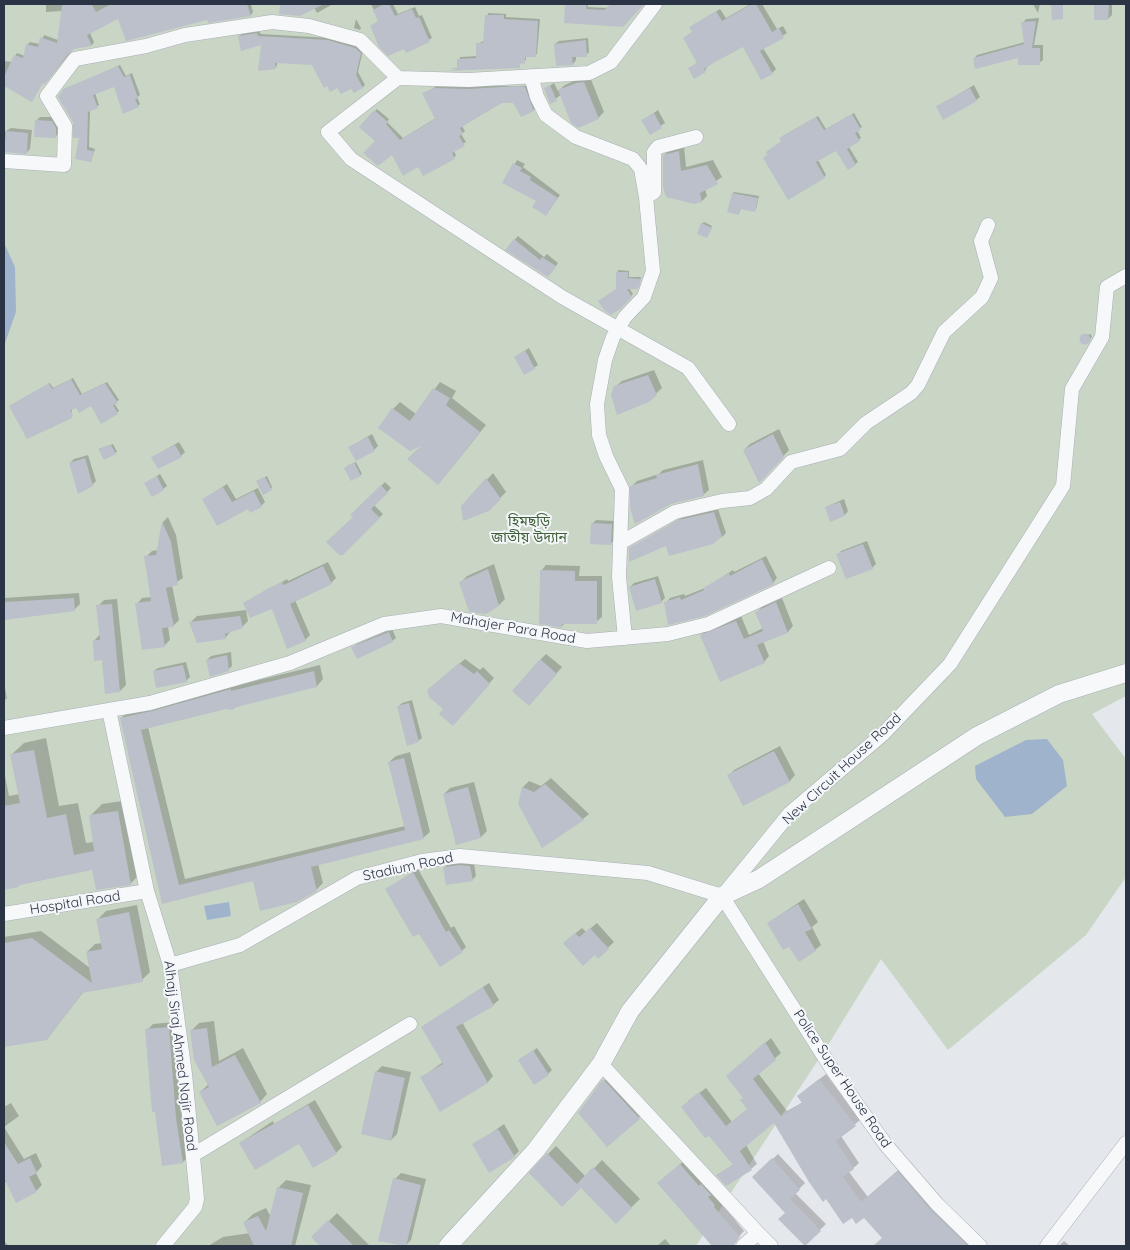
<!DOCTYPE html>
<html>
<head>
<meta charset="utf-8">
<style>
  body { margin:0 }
  #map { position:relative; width:1130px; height:1250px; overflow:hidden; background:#e4e7ec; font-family:Quicksand,sans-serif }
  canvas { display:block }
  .frame { position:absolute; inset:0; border:5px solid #2b3445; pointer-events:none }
</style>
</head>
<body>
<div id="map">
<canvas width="1130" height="1250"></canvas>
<div class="frame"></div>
</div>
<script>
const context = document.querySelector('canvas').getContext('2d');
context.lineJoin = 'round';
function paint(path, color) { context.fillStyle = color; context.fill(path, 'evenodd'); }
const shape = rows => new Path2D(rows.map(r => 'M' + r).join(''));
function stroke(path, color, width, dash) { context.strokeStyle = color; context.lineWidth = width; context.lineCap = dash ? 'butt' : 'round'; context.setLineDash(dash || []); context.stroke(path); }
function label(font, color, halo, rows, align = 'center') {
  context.font = font + ' Quicksand,"Noto Sans Bengali",sans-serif'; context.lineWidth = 4; context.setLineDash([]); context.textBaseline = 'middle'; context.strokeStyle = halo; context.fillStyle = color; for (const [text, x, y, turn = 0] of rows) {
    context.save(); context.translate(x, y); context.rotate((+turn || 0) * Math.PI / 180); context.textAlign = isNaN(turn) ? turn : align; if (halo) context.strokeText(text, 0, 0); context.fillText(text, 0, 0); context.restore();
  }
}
const green = shape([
  [4,4,1126,4,1126,696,1092,714,1126,759,1126,877,1086,935,948,1050,881,959,828,1045,696,1246,4,1246]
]);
const water = shape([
  [4,243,15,267,16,312,4,346],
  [1047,739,1063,760,1067,786,1032,814,1005,817,976,779,975,766,1026,740],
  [229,902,231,916,207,920,204,906]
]);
const shadow = shape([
  [46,4,251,4,253,12,251,15,208,19,118,17,90,33,94,42,92,45,74,48,47,81,43,82,32,100,4,85,4,61,12,62,17,53,25,56,27,45,30,42,40,44,44,35,58,40,62,11,46,12],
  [281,4,333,4,317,13,314,7,280,13],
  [371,4,393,4,398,14,415,7,419,16,422,15,432,38,407,51,405,47,371,26,379,21],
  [566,4,588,4,588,7,608,8,613,4,642,4,622,26,566,21],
  [751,4,762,4,777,29,783,26,787,33,763,48,776,69,772,73,743,45,708,65,705,71,689,69,698,62,684,38,693,32,691,27,720,9,726,18],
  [1033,4,1040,4,1038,13],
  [1095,4,1112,4,1112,15,1108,19,1095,18],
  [488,13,506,14,506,17,540,19,537,54,526,56,526,60,521,62,519,67,448,69,459,68,460,57,477,56,477,44,484,41],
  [1039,18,1034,45,1043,45,1043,60,1039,63,1019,56,974,59,977,55,1025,42,1023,23,1026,19],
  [356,19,361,28,360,30,354,28],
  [259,31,261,34,331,38,358,45,363,50,358,72,365,85,363,87,338,86,313,64,278,61,276,68,262,43,239,36,242,34],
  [588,38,589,52,586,55,576,56,576,60,573,64,555,44,559,41],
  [120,65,126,76,132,73,140,95,137,97,140,104,138,106,115,86,95,93,99,105,90,110,89,147,95,149,91,161,74,122,64,90],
  [583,77,590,77,604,112,598,118,561,95,551,102,545,89,554,83,558,91,565,85],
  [974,85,980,97,976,100,937,107],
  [437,86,527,86,536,108,534,110,513,102,502,102,462,126,465,131,461,134,466,142,453,150,456,155,454,158,392,153,361,127,377,109,389,119,387,122,403,138,436,118,426,92],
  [658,110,665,123,650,133,643,120],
  [854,113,862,127,857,130,861,138,849,147,858,162,848,169,837,149,818,160,826,175,824,177,782,141,783,136,818,116,826,129],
  [40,117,55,117,59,124,59,133,55,137,36,121],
  [11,128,32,130,30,149,27,152,4,151,4,132],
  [684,146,686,167,713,160,722,177,705,189,707,196,702,201,664,155,670,150],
  [517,160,525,164,523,167,560,195,546,214,538,201,504,182],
  [734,192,759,196,756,209,741,208,739,213,733,193],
  [704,222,712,226,707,237,702,224],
  [518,236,544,257,547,254,558,263,551,273,507,249],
  [618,270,629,271,629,277,641,277,639,286,629,288,633,294,619,308],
  [1090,334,1092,336,1089,342,1083,343,1082,336],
  [529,348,538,365,525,374,515,357],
  [654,370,662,388,648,401,615,387,622,381],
  [73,378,82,394,107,382,119,400,114,403,119,411,101,422,92,405,77,407,72,409,72,415,51,428,10,406,50,383,53,388],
  [440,382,456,391,452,398,486,425,445,476,426,443,393,409,400,402,416,414],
  [779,429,789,450,760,481,744,450,750,444],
  [372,434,378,446,374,450,350,447],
  [179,442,185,452,181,456,153,457],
  [113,444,117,452,104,458,99,449],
  [88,455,96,481,92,485,70,463,74,459],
  [703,460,709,490,703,495,631,487,637,481,659,474,663,470],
  [356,462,362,474,352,480,347,466],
  [493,473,506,492,488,510,462,507],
  [160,474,167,486,163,489,146,483],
  [267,476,272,487,271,489,259,480],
  [385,482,391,488,374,505,383,514,342,554,354,517,352,515],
  [227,484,236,499,258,488,265,502,261,506,249,508,204,499],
  [844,499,848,511,845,515,826,507],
  [718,509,726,533,722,537,630,549,683,517],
  [168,517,176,535,183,578,172,585,179,620,174,625,168,626,170,640,164,646,137,604,142,598,152,597,146,557,152,551,158,550,163,522],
  [596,520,615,521,615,540,611,543,592,524],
  [867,541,876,564,872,568,838,555,841,551],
  [766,556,777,578,773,583,705,615,666,603,670,598,684,594,685,596,705,588,733,570,734,572],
  [328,562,336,578,331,583,295,600,310,635,305,640,273,608,245,603,287,579,288,581],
  [494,564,505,599,499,605,460,583,467,576],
  [546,565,580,566,579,576,602,576,602,617,596,622,565,623,562,626,541,571],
  [658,576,665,598,661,602,630,587,634,583],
  [79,593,80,604,75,609,4,618,4,598],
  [782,598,793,626,788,632,763,641,769,656,764,662,701,635,707,630,741,616,749,635,763,628,757,612,762,607],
  [117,599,126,685,120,691,94,641,100,634,98,606,104,600],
  [246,610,248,621,242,627,231,631,225,638,191,622,197,616],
  [392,629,396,638,392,641,353,647,357,644],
  [231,652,232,666,228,670,207,660,211,656],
  [546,654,562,667,535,698,540,660],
  [465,659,480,670,483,667,494,678,457,719,445,709,434,685],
  [186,662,190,677,186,681,154,671,158,668],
  [320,665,323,679,317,686,236,706,233,709,225,708,148,727,185,879,405,826,389,762,396,756,410,752,430,832,423,838,318,864,323,883,316,890,254,880,163,902,121,718,128,712],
  [4,683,7,698,4,701],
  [412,700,422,738,418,741,398,707,402,703],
  [46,738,59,806,78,803,86,843,94,842,90,816,102,804,129,800,142,872,130,884,93,869,4,888,4,771,9,796,19,794,11,755,24,743],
  [780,746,795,775,790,781,744,805,728,776,734,770],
  [551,778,589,814,583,819,519,804,523,787,529,781,541,786],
  [474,782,487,831,481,837,457,843,444,794,450,788],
  [474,863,476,876,472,880,444,868,448,864],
  [418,869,451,928,454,926,466,947,462,951,419,932,387,889],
  [804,899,818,922,812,927,821,945,815,950,789,945,768,923],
  [137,905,150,972,142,980,84,991,47,1039,4,1046,4,937,41,931,90,968,87,952,95,944,102,943,98,919,106,911],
  [597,923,614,942,598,957,571,937,582,928,586,932],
  [489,983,499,1000,493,1005,462,1022,493,1076,488,1082,440,1110,421,1078,443,1062,422,1027],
  [214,1021,219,1061,243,1048,267,1094,260,1102,200,1092,209,1084,192,1030,199,1023],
  [174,1022,189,1156,183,1162,147,1030,153,1024],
  [771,1038,781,1053,758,1073,787,1111,803,1102,804,1091,826,1074,860,1120,841,1136,859,1163,849,1172,868,1197,903,1166,979,1246,912,1246,910,1244,907,1246,884,1246,880,1241,883,1238,865,1216,852,1216,774,1121,746,1145,757,1164,751,1169,718,1175,734,1164,688,1101,706,1088,732,1122,749,1108,733,1071],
  [537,1048,552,1070,548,1074,520,1060],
  [382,1066,411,1072,397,1134,391,1140,376,1072],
  [610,1074,645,1112,607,1145,579,1113],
  [315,1100,342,1147,336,1153,300,1142,240,1143,273,1121,274,1124],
  [11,1103,19,1116,4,1127,24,1159,36,1153,42,1166,36,1173,42,1185,36,1191,7,1181,4,1183,4,1107],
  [504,1124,519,1151,513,1157,474,1145],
  [556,1146,586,1177,602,1160,640,1199,616,1222,581,1186,562,1205,548,1154],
  [778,1154,805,1183,795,1193,826,1224,805,1245,760,1171],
  [686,1159,744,1231,730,1246,714,1246,659,1183],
  [401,1173,426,1179,411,1240,405,1246,380,1240,395,1179],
  [286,1180,311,1185,295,1246,208,1246,223,1237,250,1233,245,1222,253,1214,266,1208,271,1217,278,1188],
  [337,1213,370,1246,322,1246,313,1237],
  [665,1239,671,1246,657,1246],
  [1064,1241,1070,1246,1059,1246],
  [5,1242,9,1246,4,1246]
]);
const building = shape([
  [111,4,247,4,251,16,208,23,207,20,126,41,118,19,87,35,92,46,74,49,68,54,44,85,43,83,32,102,4,86,4,77,14,55,23,58,26,44,38,47,40,37,57,43,62,5,92,5,96,12],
  [280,4,324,4,300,16,279,14],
  [384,4,389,4,395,16,412,9,416,18,419,17,430,42,406,53,404,49,388,56,379,47,370,26,378,21,373,10],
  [565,4,587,4,586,9,604,10,611,4,644,4,623,27,564,23],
  [752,4,756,4,772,32,779,28,784,38,760,51,773,74,761,80,743,47,715,62,704,69,706,72,694,79,688,68,697,63,683,38,692,32,689,27,716,11,722,21],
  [1051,4,1063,4,1063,19,1052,20],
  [1094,4,1109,4,1108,20,1094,20],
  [485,15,504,15,504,19,538,21,536,57,525,57,525,64,520,63,520,68,445,71,457,69,457,59,476,58,476,43,483,43],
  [1036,21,1032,48,1040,48,1040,65,1018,65,1018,58,975,69,973,58,1024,44,1021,22],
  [257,33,258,36,328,40,355,48,361,53,356,75,363,88,354,93,351,89,341,94,337,88,330,92,327,86,324,88,312,65,275,63,276,69,258,71,261,45,241,51,238,36],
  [586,40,587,57,572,57,573,65,556,66,554,44],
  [118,66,124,77,130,75,138,98,135,100,139,107,123,114,114,87,93,95,98,108,88,112,87,150,94,151,91,162,75,159,79,138,73,138,73,122,58,97,63,89],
  [584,82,599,119,578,128,571,123,558,90,576,83],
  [550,85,557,101,550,104,544,88],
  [518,86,525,87,534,111,521,117,513,103,502,103,478,117,460,128,463,134,459,136,465,146,452,153,455,159,423,176,418,167,403,176,392,155,378,166,363,153,375,141,359,127,374,110,388,122,386,124,400,140,435,119,422,93,434,88,468,89],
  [970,88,977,101,943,120,936,106],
  [654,113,662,128,650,135,641,120],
  [852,114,861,130,855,133,860,141,847,149,856,165,848,170,836,151,816,162,825,178,788,200,763,158,767,155,766,152,781,141,779,138,816,117,824,130],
  [35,120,52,121,56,128,56,138,34,137],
  [6,131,28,133,27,154,4,152],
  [679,151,681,171,707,165,718,184,700,193,702,202,694,204,666,197,663,186,663,155],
  [513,163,522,168,520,171,531,177,530,180,558,198,546,216,532,207,536,201,502,183],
  [732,193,758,198,755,212,740,209,739,215,727,212],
  [701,223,712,228,707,238,697,234],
  [514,239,540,260,542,257,556,266,548,277,505,250],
  [616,270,617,272,628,272,628,278,641,279,638,289,627,289,632,297,620,309,611,315,604,310,598,301,616,289],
  '1079.5 339a5.5 5.5 0 1 1 11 0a5.5 5.5 0 1 1-11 0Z',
  [525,350,535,369,524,375,514,357],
  [648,375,657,395,649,402,617,415,611,395,614,386],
  [71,379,80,395,105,383,118,403,113,405,118,414,101,424,91,406,79,413,76,408,71,410,73,416,70,419,27,439,9,406,49,383,52,389],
  [433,388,450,398,446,405,480,432,438,485,407,459,421,446,410,451,378,428,392,408,410,421],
  [773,434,784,457,759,483,743,450],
  [368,437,375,451,356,461,348,447],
  [111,445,116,454,104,460,98,449],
  [175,445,182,457,158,469,151,457],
  [85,458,93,486,78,494,69,463],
  [354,462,361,476,351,481,344,468],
  [698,464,704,496,671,504,635,524,630,508,630,486,657,478,656,475],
  [157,476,164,490,152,497,144,483],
  [265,477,272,490,263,495,256,481],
  [486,478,501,499,489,511,463,521,461,506],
  [381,485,388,493,371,509,380,518,343,555,339,555,326,542,353,517,350,515],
  [223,487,232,502,254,491,262,507,250,513,248,509,217,526,202,499],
  [840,502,845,516,830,522,825,507],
  [714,512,722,537,713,544,669,556,666,546,629,562,629,548,678,520],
  [162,521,171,542,178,585,166,588,174,627,162,628,165,647,142,650,135,603,151,601,144,556,156,555],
  [591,523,612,524,611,545,590,544],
  [863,544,873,569,846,579,836,554],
  [762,559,774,584,705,616,668,625,664,602,680,597,681,600,704,590,703,588,729,573,730,576],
  [323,566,332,584,290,604,306,641,287,649,272,609,250,618,243,603,269,588,282,582,284,585],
  [488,569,499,606,486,614,469,612,459,582],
  [540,570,575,571,575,581,597,581,597,624,562,624,562,628,539,624],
  [655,579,662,603,636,611,629,587],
  [74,598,75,611,4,620,4,602],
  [776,602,788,633,757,645,765,663,720,682,700,635,736,621,744,639,763,631,755,612],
  [112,604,120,692,105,694,102,660,94,661,93,640,100,640,96,605],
  [240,616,243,628,225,634,226,639,197,643,189,622],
  [389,632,393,642,357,659,351,647],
  [227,655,229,671,210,677,206,660],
  [540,659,557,674,529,706,512,691],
  [459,663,474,674,477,671,490,684,453,726,439,714,443,709,429,697,427,690],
  [183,665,187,682,156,688,153,671],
  [314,671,317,687,233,708,233,710,226,709,141,730,179,885,405,830,388,762,404,758,424,839,311,867,317,891,297,902,260,911,253,881,162,904,120,718,152,711,231,689,231,691],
  [409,703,419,742,407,746,397,706],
  [34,750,47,818,66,814,74,855,94,851,89,815,118,811,131,885,96,890,92,870,19,885,19,887,4,890,4,806,20,803,10,754],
  [774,751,790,782,743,806,727,775],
  [545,784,584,820,542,848,518,804,522,787,534,792],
  [468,787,481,838,456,845,443,794],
  [460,865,470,866,473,881,446,885,443,867],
  [413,872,446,932,449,930,463,952,440,967,419,934,413,937,385,889],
  [798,904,812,929,805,932,816,951,799,962,789,947,783,950,767,923],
  [129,912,143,982,82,993,47,1040,4,1047,4,943,32,938,92,983,86,952,102,949,96,919],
  [590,928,609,949,598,959,595,955,583,966,563,943,575,933,579,937],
  [483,987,494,1006,456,1027,488,1083,440,1112,420,1077,443,1064,421,1027],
  [169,1027,176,1118,183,1163,162,1166,155,1112,152,1112,145,1029],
  [207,1028,212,1067,235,1055,261,1103,217,1126,199,1092,209,1087,194,1060,190,1030],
  [765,1042,776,1060,753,1079,781,1116,802,1103,797,1096,819,1079,856,1126,836,1141,854,1169,843,1177,861,1202,897,1171,930,1210,968,1246,873,1246,882,1238,864,1218,856,1224,852,1218,843,1224,826,1199,823,1202,809,1182,774,1123,740,1151,752,1170,726,1186,716,1175,733,1165,709,1136,705,1138,681,1107,699,1092,726,1126,747,1109,740,1100,743,1098,726,1076],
  [533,1050,549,1075,534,1085,518,1060],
  [375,1071,405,1078,391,1141,361,1134],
  [603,1079,640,1119,607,1147,578,1113],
  [308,1105,337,1154,313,1168,299,1144,255,1170,239,1143],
  [498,1129,515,1157,489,1173,472,1144],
  [4,1142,18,1164,30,1158,37,1173,29,1177,37,1192,16,1203,4,1178],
  [547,1153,577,1184,593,1167,632,1208,616,1224,581,1188,562,1207,529,1173],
  [772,1158,800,1190,790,1199,821,1231,805,1246,778,1219,785,1213,752,1177],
  [680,1164,699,1186,701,1184,711,1195,708,1197,715,1205,714,1207,740,1237,733,1246,712,1246,657,1183],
  [393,1178,421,1185,406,1246,378,1241],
  [277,1187,303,1193,291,1246,254,1246,243,1222,258,1216,266,1231],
  [328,1220,354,1246,320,1246,311,1237]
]);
const minor = shape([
  [531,76,537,97,546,115,576,137,633,159,641,169,646,197,653,271,644,297,625,317,613,337,605,360,597,404,599,435,606,456,622,489,619,577,625,638],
  [398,78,468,80,589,73,611,62,655,4],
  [4,161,64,165,65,126,47,96,75,59,146,46,185,35,272,22,309,26,360,40,398,78,328,132,351,159,562,297,688,368,729,424],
  [646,197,654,192,654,152,658,147,696,137],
  [620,543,675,512,722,501,750,498,766,489,791,462,840,449,866,423,911,393,918,385,944,332,982,297,991,278,981,241,988,225],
  [109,710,147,891,170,965,185,1074,197,1199,195,1207,163,1246],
  [4,728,150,703,290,663,384,624,441,616,587,641,668,634,708,624,829,568],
  [724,894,790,813,883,734,950,664,1063,486,1072,389,1102,337,1107,287,1126,276],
  [722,896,832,1069,886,1145,937,1204,980,1246],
  [4,914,147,891],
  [170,965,240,945,357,878,422,861,460,856,648,873,722,896],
  [601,1064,758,1233,743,1246],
  [193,1155,410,1024],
  [758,1233,771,1246],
  [1047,1246,1126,1143]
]);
const tertiary = shape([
  [448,1246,536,1150,601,1064,630,1011,722,896,759,879,977,736,1059,694,1126,673]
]);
const parkNames = [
  ["হিমছড়ি",529,522],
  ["জাতীয় উদ্যান",529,538]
];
const streetNames = [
  ["Mahajer Para Road",513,628,10],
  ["New Circuit House Road",842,769,-43],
  ["Stadium Road",408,867,-12],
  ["Hospital Road",75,903,-9],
  ["Alhajj Siraj Ahmed Najir Road",180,1056,83],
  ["Police Super House Road",842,1079,56]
];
paint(green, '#c9d6c5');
paint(water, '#9fb4cc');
paint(shadow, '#0003');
paint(building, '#bbc0ca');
stroke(minor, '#a9aeb7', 15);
stroke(tertiary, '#a9aeb7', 19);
stroke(minor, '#f7f8fa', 14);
stroke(tertiary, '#f7f8fa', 18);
label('14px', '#3f6138', '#f4f6f9', parkNames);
label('14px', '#2b3445', '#f4f6f9', streetNames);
</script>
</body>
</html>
